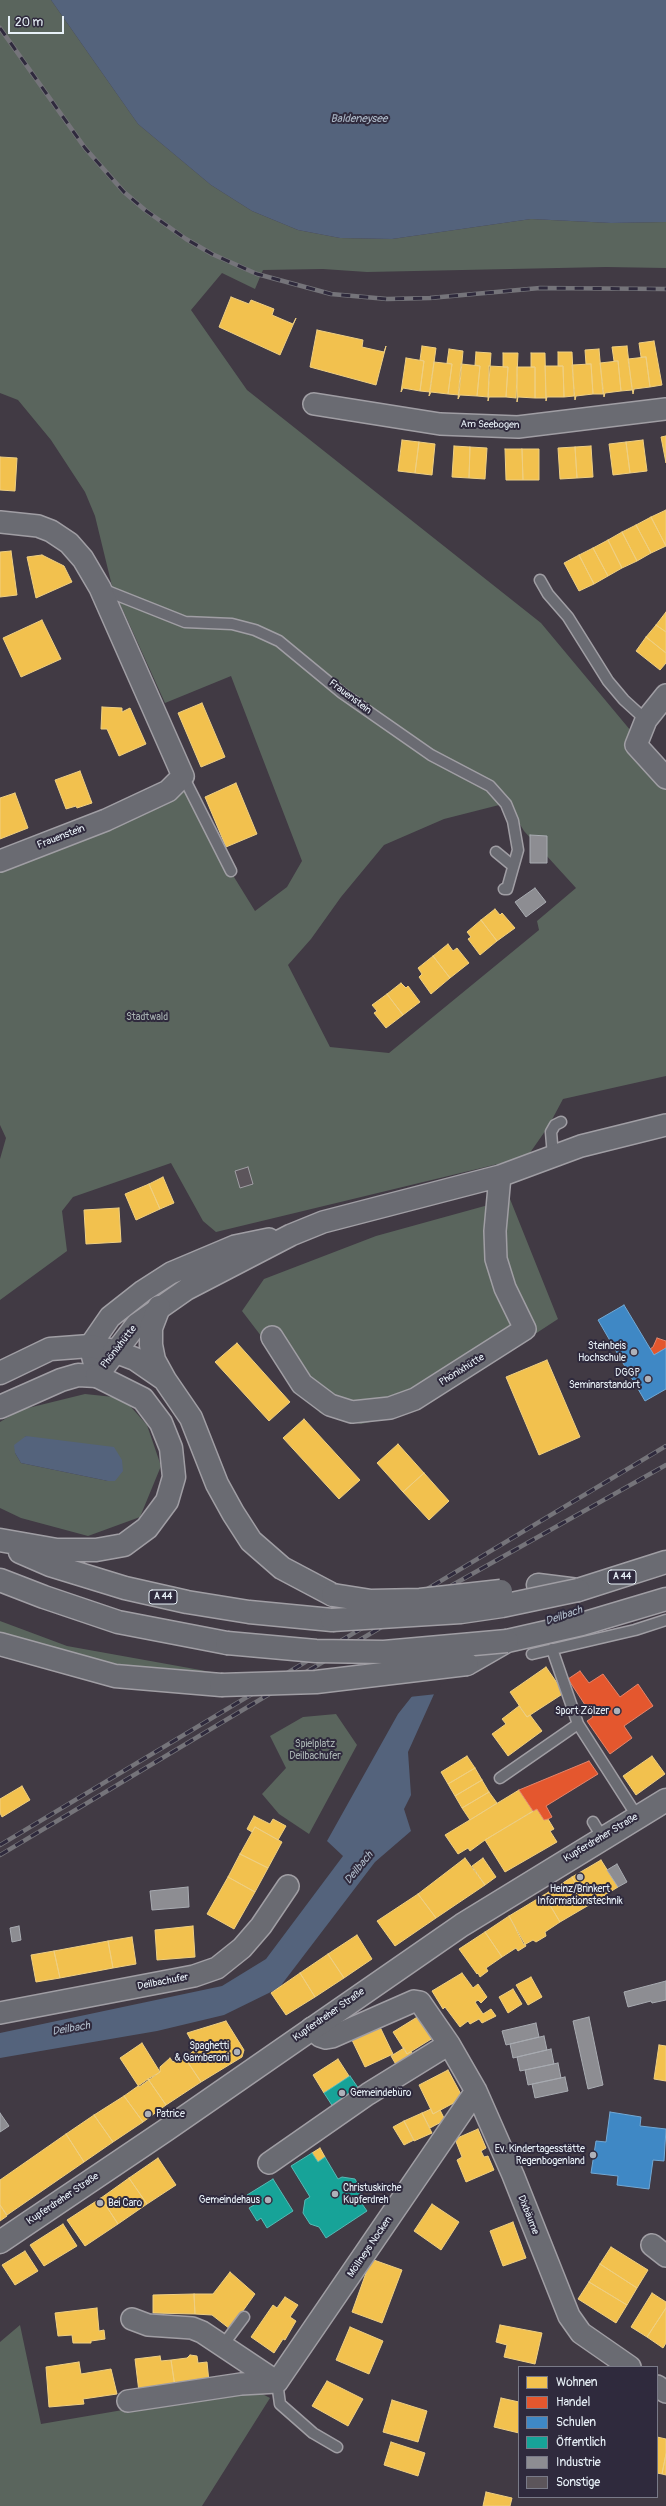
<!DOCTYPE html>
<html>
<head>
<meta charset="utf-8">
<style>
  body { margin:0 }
  #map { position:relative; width:666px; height:2506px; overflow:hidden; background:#413a44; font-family:Pangolin,sans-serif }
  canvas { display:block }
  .legend { position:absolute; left:518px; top:2366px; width:140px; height:132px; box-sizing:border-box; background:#2f2a3d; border:1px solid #797a88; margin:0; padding:5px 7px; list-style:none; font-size:12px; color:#e8f1f8 }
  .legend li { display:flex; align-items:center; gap:8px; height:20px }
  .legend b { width:20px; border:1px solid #797a88 }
  .scale { position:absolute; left:8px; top:16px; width:56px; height:18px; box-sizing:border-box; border:2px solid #e8f1f8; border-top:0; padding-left:5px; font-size:12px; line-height:14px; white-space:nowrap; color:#e8f1f8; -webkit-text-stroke:3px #2f2a3d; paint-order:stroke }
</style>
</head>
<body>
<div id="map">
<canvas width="666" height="2506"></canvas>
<ul class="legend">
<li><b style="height:11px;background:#f2c14e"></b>Wohnen</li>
<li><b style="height:11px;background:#e4572e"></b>Handel</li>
<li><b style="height:11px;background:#3f88c5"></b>Schulen</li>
<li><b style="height:11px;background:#17a398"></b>Öffentlich</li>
<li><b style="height:11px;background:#8d8d92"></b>Industrie</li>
<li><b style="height:11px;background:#5c555b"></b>Sonstige</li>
</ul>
<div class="scale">20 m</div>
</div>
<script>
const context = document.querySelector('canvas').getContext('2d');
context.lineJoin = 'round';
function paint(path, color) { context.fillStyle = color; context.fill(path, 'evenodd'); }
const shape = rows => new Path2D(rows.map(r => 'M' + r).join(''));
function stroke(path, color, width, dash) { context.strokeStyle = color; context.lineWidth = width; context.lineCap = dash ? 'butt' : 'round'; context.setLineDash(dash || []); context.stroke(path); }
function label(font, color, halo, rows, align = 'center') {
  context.font = font + ' Pangolin,sans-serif'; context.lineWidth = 4; context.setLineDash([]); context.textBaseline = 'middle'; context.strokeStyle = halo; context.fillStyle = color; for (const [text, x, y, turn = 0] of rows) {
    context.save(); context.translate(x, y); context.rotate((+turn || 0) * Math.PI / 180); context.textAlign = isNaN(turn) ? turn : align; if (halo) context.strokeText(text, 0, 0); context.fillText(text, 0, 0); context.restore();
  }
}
const green = shape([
  [0,0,51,0,138,124,211,185,252,211,298,230,340,238,392,239,531,219,611,223,666,222,666,268,606,267,367,272,323,269,263,270,255,289,222,273,191,310,247,390,541,623,666,773,666,1076,563,1099,548,1127,527,1157,216,1232,203,1221,171,1163,73,1197,62,1211,67,1251,0,1300,0,1159,6,1138,0,1125,0,864,183,778,234,877,255,911,287,887,302,861,231,676,165,703,112,586,95,516,85,492,51,440,18,400,0,393],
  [507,803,524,831,576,888,537,921,539,930,389,1053,330,1047,288,965,311,939,341,897,384,845,444,819],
  [510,1199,558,1319,423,1407,399,1416,361,1424,320,1413,242,1311,264,1279,376,1236],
  [85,1394,123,1398,147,1425,161,1466,140,1517,88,1536,21,1518,0,1508,0,1422,20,1410],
  [26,1436,108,1481,21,1463,15,1453],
  [0,1621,67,1646,217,1673,215,1677,115,1666,0,1637],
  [336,1714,357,1745,309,1834,279,1814,262,1794,286,1768,270,1736,303,1717],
  [20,2325,41,2424,251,2388,270,2398,202,2506,0,2506,0,2342]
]);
const water = shape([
  [51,0,666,0,666,222,611,223,531,219,392,239,340,238,298,230,252,211,211,185,138,124],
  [26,1436,114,1447,122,1460,123,1471,115,1481,108,1481,21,1463,15,1453,14,1445],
  [569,1617,439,1683,408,1752,411,1795,404,1809,411,1831,375,1862,279,1988,224,2015,157,2031,0,2058,0,2033,222,1986,266,1959,343,1856,327,1841,398,1714,458,1638]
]);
const pier = shape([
  [666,1567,666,1588,569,1619,441,1684,437,1694,409,1697,457,1636]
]);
const homes = shape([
  [231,297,249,304,251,300,274,309,272,315,293,324,296,318,280,355,219,327,231,297],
  [317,330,363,340,362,347,384,352,386,346,376,385,310,367,317,330],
  [654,341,662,385,650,387,646,357,641,357,639,343,654,341],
  [422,346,436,348,430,392,420,391,424,361,420,360,422,346],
  [627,346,632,390,621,391,618,361,614,361,612,347,627,346],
  [449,349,463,351,459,395,448,394,452,364,447,363,449,349],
  [599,349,603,394,593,394,591,364,586,364,585,350,599,349],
  [476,352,491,353,488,397,477,396,480,366,475,365,476,352],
  [558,352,572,352,574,396,564,397,563,366,558,366,558,352],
  [503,353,518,353,516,398,506,397,508,367,503,367,503,353],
  [531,353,545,353,546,398,535,398,535,367,531,367,531,353],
  [646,357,650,387,634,389,633,394,628,359,646,357],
  [406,358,424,361,420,391,403,388,401,392,406,358],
  [618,361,621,391,605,393,604,397,600,363,618,361],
  [434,362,452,364,448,394,431,392,429,396,434,362],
  [461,364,480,366,477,396,460,395,458,399,461,364],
  [591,364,593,394,576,396,575,400,572,365,591,364],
  [489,366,508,367,506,397,489,397,488,401,489,366],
  [545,366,563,366,564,397,547,397,546,401,545,366],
  [517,367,535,367,535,398,518,397,517,402,517,367],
  [666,436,666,463,661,437,666,436],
  [402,440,419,442,415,473,398,471,402,440],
  [643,440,647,471,630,473,626,442,643,440],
  [419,442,435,444,432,475,415,473,419,442],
  [626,442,630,473,613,475,609,444,626,442],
  [454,446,470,447,469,478,452,477,454,446],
  [591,446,593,477,577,478,575,447,591,446],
  [470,447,487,448,485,479,469,478,470,447],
  [575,447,577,478,560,479,558,448,575,447],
  [505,449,522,449,523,480,506,480,505,449],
  [522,449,539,449,539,480,523,480,522,449],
  [0,457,17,458,15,491,0,490,0,457],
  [666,510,666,546,651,517,666,510],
  [651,517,666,546,651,553,636,525,651,517],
  [636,525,651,553,637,561,622,532,636,525],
  [622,532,637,561,622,568,608,540,622,532],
  [608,540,622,568,608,576,593,548,608,540],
  [593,548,608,576,594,584,579,555,593,548],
  [11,551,17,595,0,597,0,552,11,551],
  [42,555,64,566,72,582,36,598,27,557,42,555],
  [579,555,594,584,579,591,564,563,579,555],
  [666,612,666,632,656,625,666,612],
  [42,620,61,659,21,677,3,638,42,620],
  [656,625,666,632,666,653,646,637,656,625],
  [646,637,666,653,666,663,660,670,636,651,646,637],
  [202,703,225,757,201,767,178,713,202,703],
  [102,707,122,708,122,712,130,708,146,744,119,756,107,729,101,729,102,707],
  [80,771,92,803,77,808,76,806,66,809,55,780,80,771],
  [236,783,257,834,226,847,205,797,236,783],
  [15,793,28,828,0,839,0,798,15,793],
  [495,909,500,915,502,913,515,928,497,941,481,920,495,909],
  [481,920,497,941,480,955,468,939,471,937,467,932,481,920],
  [448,944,453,951,457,948,469,963,450,978,433,956,448,944],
  [433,956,450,978,431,994,419,977,422,974,418,968,433,956],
  [401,983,406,988,408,986,420,1002,403,1015,387,994,401,983],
  [387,994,403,1015,386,1028,374,1013,377,1011,372,1005,387,994],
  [163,1177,174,1203,160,1209,149,1184,163,1177],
  [149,1184,160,1209,136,1220,125,1194,149,1184],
  [119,1208,121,1242,86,1244,84,1210,119,1208],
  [237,1343,290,1402,269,1421,215,1362,237,1343],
  [547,1360,580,1437,539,1455,506,1377,547,1360],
  [304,1419,360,1480,339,1499,283,1438,304,1419],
  [398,1444,424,1473,403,1492,377,1463,398,1444],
  [424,1473,449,1501,429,1520,403,1492,424,1473],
  [546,1667,564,1693,527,1717,510,1692,546,1667],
  [519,1706,527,1717,530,1715,542,1731,508,1756,492,1734,506,1724,502,1719,519,1706],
  [467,1756,475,1768,448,1784,441,1772,467,1756],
  [652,1756,665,1774,636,1795,623,1776,652,1756],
  [475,1768,482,1780,455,1796,448,1784,475,1768],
  [482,1780,489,1792,462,1808,455,1796,482,1780],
  [22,1786,30,1800,2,1817,0,1813,0,1799,22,1786],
  [519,1790,533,1811,485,1840,470,1851,468,1848,458,1854,445,1835,519,1790],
  [489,1792,497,1803,470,1820,462,1808,489,1792],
  [537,1809,544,1820,548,1819,554,1829,550,1831,557,1842,505,1872,485,1840,537,1809],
  [254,1816,270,1824,273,1819,286,1826,278,1840,255,1827,252,1832,247,1829,254,1816],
  [255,1827,282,1842,268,1868,240,1854,255,1827],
  [240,1854,268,1868,255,1892,228,1877,240,1854],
  [465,1858,485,1885,436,1918,418,1894,465,1858],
  [483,1858,496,1877,485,1885,472,1866,483,1858],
  [601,1860,618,1887,589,1905,572,1877,601,1860],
  [228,1877,255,1892,234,1929,207,1914,228,1877],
  [572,1877,589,1905,560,1922,544,1895,572,1877],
  [418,1894,436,1918,395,1946,377,1921,418,1894],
  [544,1895,560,1922,545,1932,546,1936,536,1942,533,1940,524,1945,509,1916,544,1895],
  [509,1916,526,1946,518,1951,516,1948,502,1957,485,1932,509,1916],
  [193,1926,195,1957,157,1960,155,1930,193,1926],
  [485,1932,502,1957,486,1968,488,1971,480,1977,478,1973,477,1974,459,1949,485,1932],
  [357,1935,372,1959,344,1978,328,1954,357,1935],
  [132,1937,136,1964,113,1968,108,1941,132,1937],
  [108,1941,113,1968,60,1978,54,1951,108,1941],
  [54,1951,60,1978,36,1982,31,1955,54,1951],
  [328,1954,344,1978,315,1997,300,1973,328,1954],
  [300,1973,315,1997,286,2015,271,1993,300,1973],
  [462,1973,473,1988,478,1984,487,1997,481,2003,478,2000,475,2002,483,2014,491,2009,496,2016,482,2023,479,2019,470,2024,468,2021,460,2027,445,2007,443,2009,432,1991,462,1973],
  [531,1977,542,1997,528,2005,516,1985,531,1977],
  [513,1989,522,2004,508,2013,499,1997,513,1989],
  [419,2016,433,2038,407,2054,393,2032,419,2016],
  [226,2021,244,2050,242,2057,201,2082,185,2058,196,2049,187,2033,226,2021],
  [380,2027,393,2054,365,2067,352,2040,380,2027],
  [142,2043,160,2072,139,2087,120,2058,142,2043],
  [659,2045,666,2046,666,2081,654,2079,659,2045],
  [404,2048,407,2054,411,2051,414,2058,398,2068,391,2056,404,2048],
  [170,2058,173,2062,178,2058,180,2061,185,2058,201,2082,166,2105,148,2079,160,2072,160,2067,170,2058],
  [338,2059,349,2076,324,2093,313,2075,338,2059],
  [448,2070,463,2098,433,2114,419,2085,448,2070],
  [148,2079,166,2105,143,2122,124,2096,148,2079],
  [124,2096,143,2122,113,2142,94,2115,124,2096],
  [431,2109,433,2114,440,2110,445,2120,430,2128,422,2113,431,2109],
  [422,2113,432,2133,414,2141,404,2121,422,2113],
  [94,2115,113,2142,84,2162,66,2134,94,2115],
  [404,2121,414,2140,404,2145,393,2127,404,2121],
  [478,2129,486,2148,481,2151,484,2157,488,2156,494,2170,466,2182,457,2160,462,2157,455,2139,478,2129],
  [66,2134,84,2162,7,2215,0,2205,0,2180,66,2134],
  [320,2148,325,2157,318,2162,312,2153,320,2148],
  [158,2158,176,2185,147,2204,129,2178,158,2158],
  [129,2178,147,2204,118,2224,101,2198,129,2178],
  [101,2198,118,2224,85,2246,67,2220,101,2198],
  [432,2204,459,2222,441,2250,414,2231,432,2204],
  [0,2205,7,2216,0,2221,0,2205],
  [513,2222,526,2258,503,2266,490,2231,513,2222],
  [63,2224,77,2246,44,2266,30,2245,63,2224],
  [611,2247,648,2270,637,2288,600,2264,611,2247],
  [25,2251,38,2271,15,2285,2,2265,25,2251],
  [371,2259,402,2270,382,2323,352,2312,371,2259],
  [600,2264,637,2288,627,2305,589,2282,600,2264],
  [230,2272,255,2294,230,2329,212,2315,195,2314,194,2294,213,2294,230,2272],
  [589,2282,627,2305,616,2323,578,2299,589,2282],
  [652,2293,666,2302,666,2308,647,2337,631,2327,652,2293],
  [194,2294,195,2314,153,2313,153,2295,194,2294],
  [285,2297,298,2305,290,2317,296,2321,285,2340,283,2339,274,2353,251,2337,273,2305,277,2308,285,2297],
  [97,2308,99,2331,104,2330,105,2339,91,2341,91,2343,73,2343,72,2335,58,2336,55,2313,97,2308],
  [666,2308,666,2343,663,2348,647,2337,666,2308],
  [500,2325,542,2333,535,2364,504,2357,507,2345,496,2342,500,2325],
  [350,2327,383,2341,369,2374,336,2360,350,2327],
  [190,2355,197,2356,198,2363,207,2362,209,2382,175,2387,171,2360,187,2358,190,2355],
  [160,2356,161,2361,171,2360,175,2387,139,2392,135,2359,160,2356],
  [79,2362,81,2374,111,2369,117,2394,83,2399,84,2404,49,2407,46,2367,79,2362],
  [327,2381,363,2399,348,2426,312,2406,327,2381],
  [501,2398,519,2402,519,2433,494,2427,501,2398],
  [392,2400,427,2411,418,2442,383,2432,392,2400],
  [657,2437,666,2439,666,2454,662,2474,657,2473,657,2437],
  [391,2442,425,2453,418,2476,384,2465,391,2442],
  [666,2454,666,2475,662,2474,666,2454],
  [486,2492,512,2498,510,2506,483,2506,486,2492]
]);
const shops = shape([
  [657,1338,666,1341,666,1348,654,1355,650,1349,653,1347,657,1338],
  [580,1671,589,1683,603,1674,620,1697,638,1684,653,1706,624,1726,632,1738,610,1754,587,1721,593,1717,568,1679,580,1671],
  [589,1761,598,1774,546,1806,552,1817,548,1819,544,1820,537,1809,533,1811,519,1790,589,1761]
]);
const schools = shape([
  [624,1305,654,1355,666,1348,666,1389,645,1401,598,1320,624,1305],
  [610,2112,641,2117,640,2126,666,2129,664,2161,653,2160,649,2189,617,2185,618,2176,591,2173,596,2141,606,2142,610,2112]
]);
const public = shape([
  [350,2076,361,2092,335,2110,324,2093,350,2076],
  [312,2153,318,2162,325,2157,338,2179,342,2177,355,2179,362,2192,360,2201,367,2211,326,2238,319,2227,310,2224,303,2213,305,2200,310,2197,291,2166,312,2153],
  [273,2179,293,2211,267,2228,261,2218,257,2221,249,2208,254,2205,247,2195,273,2179]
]);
const industry = shape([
  [530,835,547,836,547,863,530,863,530,835],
  [535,888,546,902,526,917,515,902,535,888],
  [617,1864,627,1882,618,1887,607,1870,617,1864],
  [188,1887,189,1907,152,1910,150,1891,188,1887],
  [19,1926,21,1940,12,1942,10,1928,19,1926],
  [666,1981,666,2000,652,2003,651,2001,628,2007,624,1992,666,1981],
  [589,2017,603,2085,588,2089,573,2021,589,2017],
  [536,2023,539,2037,506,2045,502,2031,536,2023],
  [544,2036,547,2050,513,2058,510,2044,544,2036],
  [551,2049,554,2064,520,2071,517,2057,551,2049],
  [558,2063,561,2078,528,2085,525,2070,558,2063],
  [565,2077,568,2091,535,2098,532,2084,565,2077],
  [0,2113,9,2126,0,2132,0,2113]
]);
const building = shape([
  [248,1167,253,1184,240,1188,235,1171,248,1167]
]);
const service = shape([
  [540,580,548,594,568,617,608,681,624,700,646,720],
  [102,589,185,622,232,624,255,630,279,641,342,693,431,755,490,786,506,804,513,821,518,850,507,889,504,889],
  [183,776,231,871],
  [496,852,513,866],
  [553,1156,551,1132,555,1125,561,1122],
  [552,1649,578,1724,637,1816],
  [532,1654,635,1630,666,1620],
  [500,1778,578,1724],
  [593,1822,602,1837],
  [223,2345,244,2317],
  [277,2382,280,2404,313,2433,337,2447]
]);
const minor = shape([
  [314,404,440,424,518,427,666,409],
  [0,522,38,526,51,531,69,543,83,559,100,588,183,776,168,791,106,820,0,861],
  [666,695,646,720,636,745,666,778],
  [272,1337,302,1384,330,1405,352,1412,390,1408,415,1399,525,1329,505,1288,496,1259,495,1231,500,1176],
  [94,1362,90,1346,110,1317,143,1291,171,1273,235,1246,269,1239],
  [97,1376,137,1324,187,1289,291,1235,323,1222,500,1176,581,1146,666,1125],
  [0,2013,194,1976,217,1968,242,1948,261,1926,288,1886],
  [312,2028,320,2036,326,2038,332,2037,414,2001,420,2002,449,2044,476,2091,513,2175,569,2316,581,2333,630,2367],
  [269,2163,368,2094,449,2044],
  [652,2245,666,2256],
  [132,2319,148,2325,192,2328,202,2332,277,2382],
  [277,2382,476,2091],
  [657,2386,666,2392],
  [128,2401,241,2384,277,2382]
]);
const tertiary = shape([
  [0,2242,166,2130,462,1925,666,1800]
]);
const secondary = shape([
  [0,1373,50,1349,90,1346,114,1351],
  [0,1407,61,1380,78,1375,97,1376]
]);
const motorway = shape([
  [159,1307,151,1328,151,1345,154,1360,165,1380,191,1418,217,1484,233,1513,251,1541,282,1568,333,1595],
  [114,1351,135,1359,164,1379],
  [0,1540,57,1550,96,1550,124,1545,147,1528,167,1501,174,1477,171,1448,161,1423,143,1399,97,1376],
  [20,1552,50,1565,125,1588,187,1602,249,1612,332,1620],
  [0,1580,44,1597,118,1622,227,1643],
  [538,1585,578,1590,666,1562],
  [0,1644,115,1676,221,1685],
  [467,1664,507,1641,582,1624,666,1599]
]);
const rail = shape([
  [0,28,85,148,124,192,145,210,186,239,212,254,257,274,331,294,387,299,430,298,540,288,666,289],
  [0,1845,666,1446],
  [0,1855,440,1592,666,1465]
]);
const motorwayBridge = shape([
  [333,1595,371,1601,420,1600,501,1591],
  [332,1620,461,1612,502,1606,578,1590],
  [227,1643,316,1651,384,1652,507,1641],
  [221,1685,316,1682,467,1664]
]);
const markers = [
  [634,1352,4,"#aeb1b9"],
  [648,1379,4,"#aeb1b9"],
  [617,1711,4,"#aeb1b9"],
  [580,1877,4,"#aeb1b9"],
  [237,2052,4,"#aeb1b9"],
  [342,2093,4,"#aeb1b9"],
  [148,2114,4,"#aeb1b9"],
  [593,2155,4,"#aeb1b9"],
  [335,2194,4,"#aeb1b9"],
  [268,2200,4,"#aeb1b9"],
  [100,2203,4,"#aeb1b9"]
];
const shields = [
  [622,1577,28],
  [163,1597,28]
];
const shieldNames = [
  ["A 44",622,1577],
  ["A 44",163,1597]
];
const streetNames = [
  ["Am Seebogen",490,425,1],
  ["Frauenstein",350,697,37],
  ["Frauenstein",61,837,-21],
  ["Phönixhütte",119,1347,-52],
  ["Phönixhütte",462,1370,-32],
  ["Kupferdreher Straße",601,1838,-31],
  ["Deilbachufer",163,1982,-11],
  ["Kupferdreher Straße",329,2015,-35],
  ["Kupferdreher Straße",63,2199,-34],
  ["Dixbäume",528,2215,68],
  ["Möllneys Nocken",370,2247,-56]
];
const parkNames = [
  ["Stadtwald",147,1017],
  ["Spielplatz",315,1744],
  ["Deilbachufer",315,1756]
];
const poiNames = [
  ["Steinbeis",626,1346],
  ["Hochschule",626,1358],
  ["DGGP",640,1373],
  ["Seminarstandort",640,1385],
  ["Sport Zölzer",609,1711],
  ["Heinz/Brinkert",580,1889,"center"],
  ["Informationstechnik",580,1901,"center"],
  ["Spaghetti",229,2046],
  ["& Gamberoni",229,2058],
  ["Gemeindebüro",350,2093,"left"],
  ["Patrice",156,2114,"left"],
  ["Ev. Kindertagesstätte",585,2149],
  ["Regenbogenland",585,2161],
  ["Christuskirche",343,2188,"left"],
  ["Kupferdreh",343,2200,"left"],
  ["Gemeindehaus",260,2200],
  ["Bei Caro",108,2203,"left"]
];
const waterNames = [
  ["Baldeneysee",359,119],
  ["Deilbach",564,1616,-19],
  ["Deilbach",359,1868,-51],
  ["Deilbach",71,2029,-10]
];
paint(green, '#5a655d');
paint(water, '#54637c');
paint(pier, '#413a44');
paint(homes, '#f2c14e');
stroke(homes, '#efcf81', 1);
paint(shops, '#e4572e');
stroke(shops, '#e5856b', 1);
paint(schools, '#3f88c5');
stroke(schools, '#72a8d4', 1);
paint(public, '#17a398');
stroke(public, '#56bab5', 1);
paint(industry, '#8d8d92');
stroke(industry, '#a8abb1', 1);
paint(building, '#5c555b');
stroke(building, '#a09ea4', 1);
stroke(service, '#a09ea4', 13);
stroke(minor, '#a09ea4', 24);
stroke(tertiary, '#a09ea4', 25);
stroke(secondary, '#a09ea4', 25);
stroke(motorway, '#a09ea4', 25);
stroke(service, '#6a6b72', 10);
stroke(minor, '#6a6b72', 21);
stroke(tertiary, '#6a6b72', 22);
stroke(secondary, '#6a6b72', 22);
stroke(motorway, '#6a6b72', 22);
stroke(rail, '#75747a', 4.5);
stroke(rail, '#2f2a3d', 3, [9]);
stroke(motorwayBridge, '#a09ea4', 25, []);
stroke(motorwayBridge, '#6a6b72', 22);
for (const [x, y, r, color] of markers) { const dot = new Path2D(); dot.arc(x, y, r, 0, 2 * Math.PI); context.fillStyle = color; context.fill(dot); stroke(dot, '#2f2a3d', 1.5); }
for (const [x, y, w] of shields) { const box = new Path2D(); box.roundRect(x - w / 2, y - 7, w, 14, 3); context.fillStyle = '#2f2a3d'; context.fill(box); stroke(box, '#e8f1f8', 1); }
label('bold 9px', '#e8f1f8', null, shieldNames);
label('10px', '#e8f1f8', '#2f2a3d', streetNames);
label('10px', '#aab5b4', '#2f2a3d', parkNames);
label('10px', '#e8f1f8', '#2f2a3d', poiNames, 'right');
label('italic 11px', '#aebac8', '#2f2a3d', waterNames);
</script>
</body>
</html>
